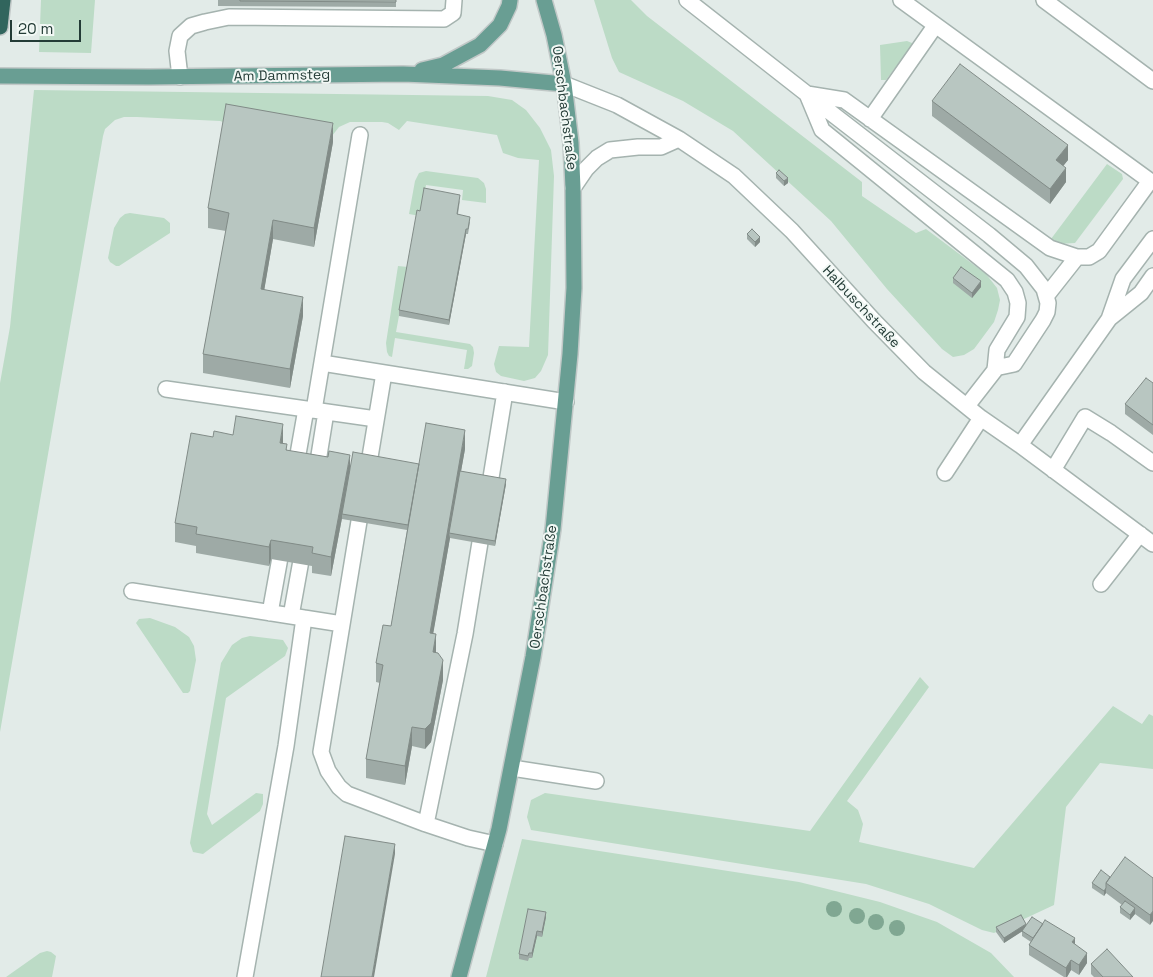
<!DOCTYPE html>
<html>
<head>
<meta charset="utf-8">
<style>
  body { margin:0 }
  #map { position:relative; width:1153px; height:977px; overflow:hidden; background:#e2ebe8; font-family:"Space Grotesk",sans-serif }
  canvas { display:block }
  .scale { position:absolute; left:10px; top:20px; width:71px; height:22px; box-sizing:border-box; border:2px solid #233b36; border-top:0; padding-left:6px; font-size:15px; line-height:18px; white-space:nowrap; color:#233b36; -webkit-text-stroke:4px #f2f8f5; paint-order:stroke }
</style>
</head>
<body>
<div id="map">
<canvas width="1153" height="977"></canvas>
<div class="scale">20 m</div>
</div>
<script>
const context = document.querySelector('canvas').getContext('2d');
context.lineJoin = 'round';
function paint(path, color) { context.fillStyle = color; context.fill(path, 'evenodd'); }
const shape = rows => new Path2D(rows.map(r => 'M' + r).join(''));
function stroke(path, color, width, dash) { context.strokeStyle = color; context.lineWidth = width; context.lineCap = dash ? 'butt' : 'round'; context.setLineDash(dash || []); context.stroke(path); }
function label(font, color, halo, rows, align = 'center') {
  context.font = font + ' "Space Grotesk",sans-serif'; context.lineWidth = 4; context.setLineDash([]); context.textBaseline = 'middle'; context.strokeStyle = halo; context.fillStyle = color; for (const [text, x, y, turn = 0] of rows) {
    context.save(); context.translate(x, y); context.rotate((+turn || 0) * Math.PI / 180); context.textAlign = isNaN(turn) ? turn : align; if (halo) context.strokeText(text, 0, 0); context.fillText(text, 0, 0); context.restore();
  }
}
const green = shape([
  [41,0,95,0,91,53,39,52],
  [594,0,631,0,647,16,862,182,862,196,916,233,926,229,986,274,997,288,1000,300,998,310,994,322,974,349,964,355,953,357,942,349,887,289,831,221,733,131,683,101,619,72,612,58],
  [907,41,912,43,912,45,886,80,881,80,880,45],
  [34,90,488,96,512,100,526,110,540,128,551,150,554,176,548,355,541,371,535,378,524,381,501,376,496,372,494,364,499,346,529,347,539,160,518,158,503,153,497,135,407,121,399,130,388,123,382,122,350,122,339,127,332,136,226,123,220,121,137,117,124,117,115,120,105,129,103,136,0,732,0,383,10,327],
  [1107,164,1122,174,1123,179,1075,243,1058,244,1051,239],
  [426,171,478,178,484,183,486,189,486,203,462,200,463,190,426,185,420,216,409,214,415,181,419,173],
  [130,213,164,218,170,223,170,233,119,266,116,266,110,262,108,258,114,228,120,218,125,214],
  [398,266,408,267,396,332,470,344,473,347,474,353,472,366,468,369,464,369,467,350,395,338,392,357,389,356,387,352,386,343],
  [150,618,175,627,189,637,194,646,196,660,190,691,188,693,183,693,136,623,139,619],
  [250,636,283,640,288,648,285,656,226,698,207,814,212,825,256,793,263,794,263,804,260,811,203,854,193,852,190,843,221,663,232,645,242,638],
  [920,677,929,687,847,801,858,810,863,824,859,842,974,868,1113,706,1142,724,1149,714,1153,716,1153,769,1100,763,1066,807,1054,905,994,933,982,930,929,904,866,884,531,830,527,817,531,800,545,793,810,831],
  [522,839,799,882,880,902,937,922,991,953,1014,977,486,977],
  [47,951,51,952,56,956,52,977,6,977,40,953]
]);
const minor = shape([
  [687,0,807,94,844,100,1050,248,1077,257,1089,257,1099,251,1150,181,901,0],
  [1044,0,1153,81],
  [180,77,177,51,180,36,191,26,205,22,229,17,444,19,453,13,454,0],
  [564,84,617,105,679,139,734,176,792,231,874,321,924,372,981,418,1020,445,1153,544],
  [807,94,822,130,1007,280,1015,292,1018,303,1017,317,997,350,995,370,967,406],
  [808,95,989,235,1026,266,1044,289,1048,303,1047,312,1043,320,1014,364,995,368],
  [870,119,935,26],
  [573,188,586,169,597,158,610,150,638,147,661,147,679,139],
  [1047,295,1077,257],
  [1110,318,1141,293,1153,276],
  [322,363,566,402],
  [166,389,376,419],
  [314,410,360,135],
  [1020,445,1109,319,1123,279,1153,239],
  [1053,470,1085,417,1111,433,1153,463],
  [295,471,306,409],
  [945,473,981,418],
  [316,474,326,412],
  [367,475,384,373],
  [488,496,505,392],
  [362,503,321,752,328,771,339,787,347,794,426,824,468,838,495,844],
  [1101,584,1140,534],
  [132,591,342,624],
  [270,613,283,541],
  [291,616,304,544],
  [512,768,596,781],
  [426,824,465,634,483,524],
  [245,977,286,746,304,618]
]);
const major = shape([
  [422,70,443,65,480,45,500,25,509,6,510,0],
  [0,76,149,77,403,74,500,78,564,84],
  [459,977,499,829,533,657,553,529,570,354,574,288,573,188,571,143,564,84,554,35,544,0]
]);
const highway = shape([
  [0,27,3,0]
]);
const trees = [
  [834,909],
  [857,916],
  [876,922],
  [897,928]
];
const wall = shape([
  [218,0,396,0,396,7,218,6],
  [932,101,1068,160,1063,166,1066,182,1050,204,932,116],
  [333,142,314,247,273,239,264,290,303,316,290,388,203,373,203,354,226,231,208,228,208,208],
  [776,173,788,183,784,186,776,178],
  [460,200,458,214,470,222,468,234,466,234,449,325,399,316,399,310],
  [747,234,760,242,755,247,747,239],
  [953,278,981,287,972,298,953,283],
  [1153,383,1153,435,1125,414,1125,404],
  [213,437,283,443,287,450,350,469,419,464,465,449,461,471,506,484,495,546,450,538,433,633,436,653,443,680,431,742,425,749,412,746,405,785,366,778,366,759,380,683,376,682,376,663,391,626,407,530,342,519,342,518,331,576,312,573,312,566,271,559,269,566,196,553,196,546,175,542,175,523],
  [1110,877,1153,878,1150,925,1135,914,1130,920,1120,913,1120,907,1122,905,1106,893,1104,896,1092,888,1092,883],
  [546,917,542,937,537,936,532,958,529,958,528,961,519,959,519,954],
  [1026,926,1075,945,1087,963,1079,975,1071,970,1067,977,1064,977,1029,955,1029,945,1031,942,1022,936,1022,931,1004,943,996,932,996,927],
  [1091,964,1133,977,1094,977,1091,974]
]);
const shadedWall = shape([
  [333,123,333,142,314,247,314,228],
  [1068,145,1068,160,1056,175,1056,160],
  [1066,168,1066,182,1050,204,1050,189],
  [788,178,788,183,784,186,784,181],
  [273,220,273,239,261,309,261,289],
  [466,229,466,234,449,325,449,320],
  [760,237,760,242,755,247,755,242],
  [981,281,981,287,972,298,972,293],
  [303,297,303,316,290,388,290,369],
  [283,424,283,443,280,443],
  [465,430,465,449,450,533,449,533,450,538,430,652,430,633],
  [350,455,350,474,342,514,342,518,331,576,331,557],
  [506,479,506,484,495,546,495,541],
  [271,540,271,559,269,566,269,547],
  [436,634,436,653,433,652],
  [443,660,443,680,431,742,425,749,425,729],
  [412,727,412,746,405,785,405,766],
  [395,844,395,854,374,977,372,977],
  [1106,888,1106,893,1104,896,1104,891],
  [1135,908,1135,914,1130,920,1130,915],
  [1153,911,1153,921,1150,925,1150,915],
  [546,912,546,917,542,937,542,932],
  [1026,924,1026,929,1004,943,1004,938],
  [537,931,537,936,532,958,532,953],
  [1075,938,1075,948,1072,942],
  [1087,953,1087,963,1079,975,1079,965],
  [1071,960,1071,970,1067,977,1066,977,1066,968]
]);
const building = shape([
  [240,0,396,0,396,2,240,1,240,0],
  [960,64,1068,145,1056,160,1066,168,1050,189,932,101,960,64],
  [226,104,333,123,314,228,273,220,261,289,303,297,290,369,203,354,229,213,208,208,226,104],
  [779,170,788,178,784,181,776,173,779,170],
  [424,188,460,195,457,214,470,217,468,229,466,229,449,320,399,310,417,210,420,211,424,188],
  [752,229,760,237,755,242,747,234,752,229],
  [961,267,981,281,972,293,953,278,961,267],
  [1146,378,1153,383,1153,425,1125,404,1146,378],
  [236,416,283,424,280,443,287,444,286,450,328,457,329,451,350,455,331,557,312,553,313,547,271,540,269,547,196,534,197,527,175,523,191,433,213,437,214,431,233,435,236,416],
  [426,423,465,430,430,633,436,634,433,652,438,653,443,660,431,723,425,729,412,727,405,766,366,759,383,665,376,663,383,625,391,626,426,423],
  [353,452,419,464,408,525,342,514,353,452],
  [460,471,506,479,495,541,449,533,460,471],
  [345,836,395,844,372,977,321,977,345,836],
  [1125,857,1153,878,1153,911,1150,915,1106,883,1125,857],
  [1101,870,1110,877,1106,883,1106,888,1104,891,1092,883,1101,870],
  [1125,901,1135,908,1130,915,1120,907,1125,901],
  [528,909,546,912,542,932,537,931,532,953,529,953,528,956,519,954,528,909],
  [1021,915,1026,924,1004,938,996,927,1021,915],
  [1032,917,1043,924,1033,938,1022,931,1032,917],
  [1045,920,1075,938,1072,942,1087,953,1079,965,1071,960,1066,968,1029,945,1045,920],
  [1107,949,1133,977,1103,977,1091,964,1107,949]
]);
const streetNames = [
  ["Am Dammsteg",282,76,-1],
  ["Oerschbachstraße",564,108,83],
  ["Halbuschstraße",861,307,47],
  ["Oerschbachstraße",544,587,-82]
];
paint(green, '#bcdbc6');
stroke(minor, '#a5b3af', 18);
stroke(major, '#c1c8c7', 18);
stroke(highway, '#c1c8c7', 18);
stroke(minor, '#fff', 15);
stroke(major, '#699e93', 15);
stroke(highway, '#31655d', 15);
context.fillStyle = '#80a792';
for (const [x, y] of trees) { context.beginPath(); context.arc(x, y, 8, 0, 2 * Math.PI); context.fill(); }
paint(wall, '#9eaaa6');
paint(shadedWall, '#818b87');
paint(building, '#b8c6c1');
stroke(building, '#818b87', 1);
label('14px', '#233b36', '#f2f8f5', streetNames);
</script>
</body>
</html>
